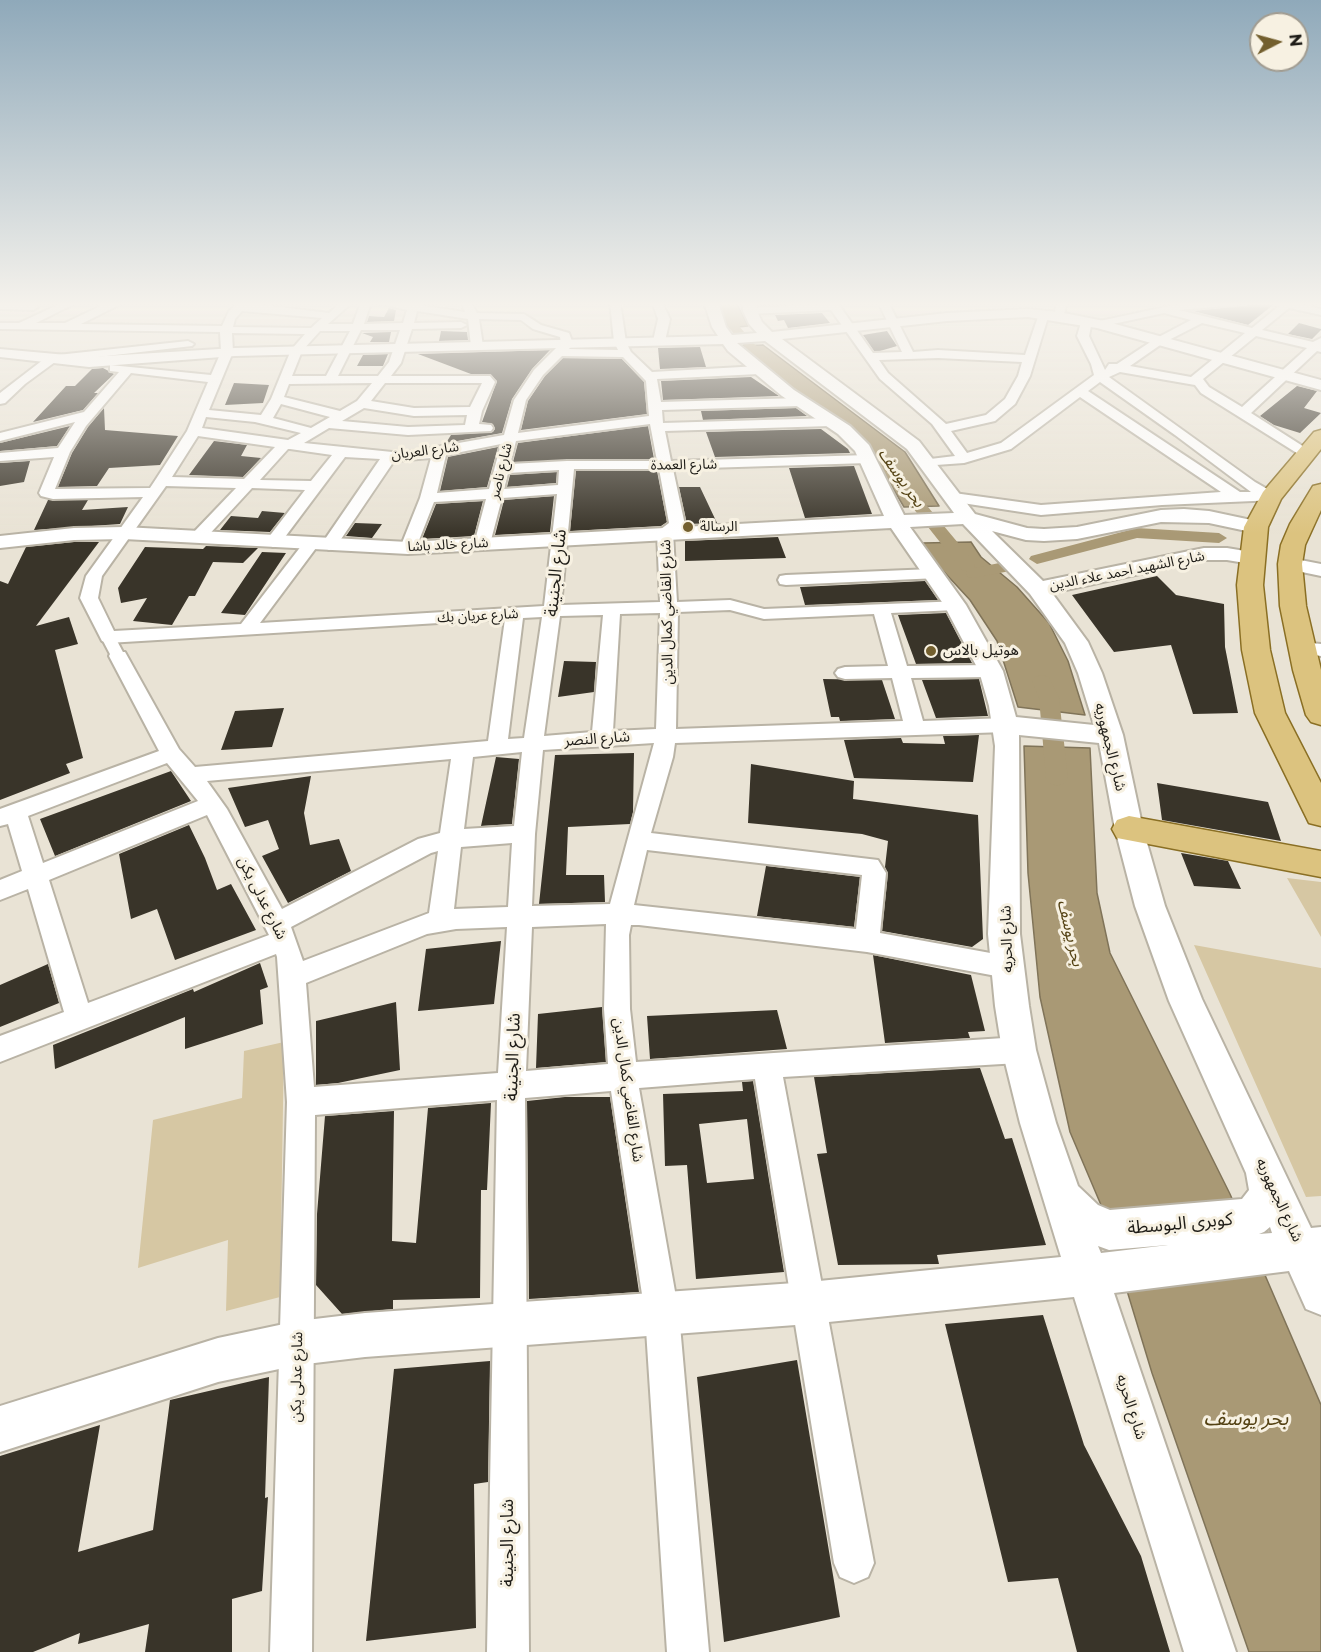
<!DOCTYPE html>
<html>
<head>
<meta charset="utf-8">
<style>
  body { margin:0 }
  #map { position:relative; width:1321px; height:1652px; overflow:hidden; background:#e9e3d5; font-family:Montserrat,sans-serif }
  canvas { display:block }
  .north { position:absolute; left:1249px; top:12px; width:60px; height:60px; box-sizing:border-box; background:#f7f1e2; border:2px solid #a19c91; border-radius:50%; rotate:84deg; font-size:16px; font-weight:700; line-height:24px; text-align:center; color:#1f1d18 }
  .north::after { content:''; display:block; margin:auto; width:21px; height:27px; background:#735f2e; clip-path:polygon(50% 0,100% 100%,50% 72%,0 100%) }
</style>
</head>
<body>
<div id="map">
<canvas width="1321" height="1652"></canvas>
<div class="north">N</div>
</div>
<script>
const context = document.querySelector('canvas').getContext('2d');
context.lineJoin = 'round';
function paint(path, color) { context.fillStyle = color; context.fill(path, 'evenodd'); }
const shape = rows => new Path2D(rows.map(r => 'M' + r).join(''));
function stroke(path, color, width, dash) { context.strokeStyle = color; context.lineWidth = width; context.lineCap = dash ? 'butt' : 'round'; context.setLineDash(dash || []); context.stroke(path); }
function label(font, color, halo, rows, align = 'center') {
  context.font = font + ' Montserrat,"Noto Sans Arabic",sans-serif'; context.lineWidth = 6; context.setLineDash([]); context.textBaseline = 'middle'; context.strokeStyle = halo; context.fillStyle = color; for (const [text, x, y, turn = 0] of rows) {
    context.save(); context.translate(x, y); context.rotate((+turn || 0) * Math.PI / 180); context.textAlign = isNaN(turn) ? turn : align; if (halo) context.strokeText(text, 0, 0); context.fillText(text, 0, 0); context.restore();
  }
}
const green = shape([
  [1287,878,1321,882,1321,937],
  [1194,945,1321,968,1321,1196,1306,1197],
  [284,1042,280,1297,226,1311,228,1240,138,1268,153,1120,242,1098,244,1051]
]);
const water = shape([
  [718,302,736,302,748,326,728,328,718,302],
  [763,345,905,452,939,506,904,507,869,448,751,359,740,346,763,345],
  [971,542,981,557,1017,587,1049,623,1068,661,1085,715,1018,707,997,641,970,600,934,561,923,543,971,542],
  [1024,746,1090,748,1097,893,1110,953,1230,1194,1321,1405,1321,1652,1249,1652,1152,1373,1101,1205,1070,1132,1040,997,1028,873,1024,746]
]);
const canal = shape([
  [720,302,730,302,740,327,753,343,776,361,776,367,768,367,745,347,729,328,720,302],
  [905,479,910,480,923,501,974,562,975,568,1009,561,1017,566,1015,570,974,578,968,577,966,573,967,571,962,570,909,503,898,483,905,479],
  [1137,528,1219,533,1227,538,1219,543,1137,538,1037,564,1029,559,1031,556,1137,528],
  [1042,675,1049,677,1059,698,1068,778,1065,783,1057,786,1049,783,1046,778,1039,698,1032,681,1035,677,1042,675]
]);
const building = shape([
  [1270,303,1273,305,1248,325,1193,311],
  [389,308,396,310,394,321,367,322,369,316,384,317],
  [822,313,830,323,788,328,784,320,778,321,775,315],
  [1299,323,1321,329,1321,330,1312,339,1288,334],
  [441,331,467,332,468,340,439,341],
  [887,331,897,346,880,351,874,351,863,335],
  [391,332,389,342,370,342,373,337,362,333],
  [700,347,706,367,660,369,658,348],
  [550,350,532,369,512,399,502,433,446,443,451,435,493,432,495,429,493,424,482,422,497,381,490,374,471,374,418,354],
  [388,354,383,366,357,366,363,355],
  [563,358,622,359,644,382,647,414,521,430,528,401,545,376],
  [103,368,114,374,94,393,98,393,83,410,33,422,66,386,75,386,92,369],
  [751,377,779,396,663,400,661,381],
  [234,383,269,385,263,403,225,405],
  [1297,386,1317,391,1304,408,1321,413,1300,433,1274,425,1260,416],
  [104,408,105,430,178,436,160,465,109,468,97,486,58,487,72,453,88,427],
  [796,408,807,416,703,420,701,411],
  [70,426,57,446,0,451,0,443],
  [648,426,654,459,513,462,518,443],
  [821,429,848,449,850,453,715,457,706,432],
  [214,441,247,445,241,456,261,458,243,477,189,475],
  [498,447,487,487,440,491,448,457],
  [30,461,24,482,0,486,0,463],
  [854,466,872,514,805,518,789,468],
  [576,471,657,471,667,522,661,526,570,531],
  [557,472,556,483,507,487,510,475],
  [679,487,700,487,717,523,687,524],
  [554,496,550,532,495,535,504,500],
  [48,500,88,500,82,510,128,507,120,524,34,530],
  [483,501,474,536,422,539,436,504],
  [262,511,285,513,270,532,220,530,231,516,258,518],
  [355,523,382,524,372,538,346,536],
  [778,537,786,558,685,561,685,541],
  [74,542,99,542,36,626,69,617,78,644,55,650,83,758,66,764,70,773,0,800,0,581,8,584,26,547],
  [206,546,258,548,243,563,213,562,195,596,189,596,172,625,133,621,147,598,121,603,118,588,145,547,203,549],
  [262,552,286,553,245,615,221,613],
  [1157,576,1176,595,1224,604,1225,647,1238,713,1193,714,1171,645,1114,652,1072,595],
  [925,581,938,600,805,605,800,587],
  [946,613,972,663,916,664,898,615],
  [564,661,596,662,594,692,558,697],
  [823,679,882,680,895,719,840,721,839,717,831,717],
  [979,679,988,716,936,718,922,680],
  [284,708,272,747,221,750,235,711],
  [979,735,973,782,854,778,844,740,901,738,903,743,945,744,943,736],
  [634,753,633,812,630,824,568,827,566,875,604,875,605,902,539,904,555,755],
  [496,757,519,759,512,824,481,826],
  [751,764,854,781,853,799,978,815,983,939,972,947,882,931,888,873,885,867,888,841,862,834,748,823],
  [171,771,191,801,55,856,40,819],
  [311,776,304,813,310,845,339,839,351,871,288,903,262,856,279,849,268,820,245,827,228,788],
  [1157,783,1268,802,1281,841,1162,820],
  [189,825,205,858,217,890,231,884,256,930,175,960,157,909,131,919,119,854],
  [1181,853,1228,861,1241,889,1194,886],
  [766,866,860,877,854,927,757,916],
  [501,941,494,1004,418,1011,426,949],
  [873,955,971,975,985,1031,968,1032,970,1038,885,1043],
  [260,963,268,987,260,990,263,1024,185,1049,185,1017,55,1069,53,1045,193,989,194,992],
  [48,964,59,1003,0,1027,0,985],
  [396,1002,400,1070,338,1083,316,1085,316,1021],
  [602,1007,606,1062,536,1068,538,1014],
  [777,1010,787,1049,650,1059,647,1016],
  [980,1068,1005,1139,1012,1138,1046,1245,937,1255,939,1264,838,1265,817,1154,827,1153,814,1077],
  [753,1081,784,1272,696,1279,687,1165,665,1166,663,1094,743,1091,742,1082],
  [747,1119,754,1179,707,1183,699,1124],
  [565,1097,610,1097,639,1292,529,1299,527,1101],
  [491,1103,487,1190,481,1190,480,1298,393,1300,393,1309,342,1314,316,1285,317,1214,325,1116,394,1111,392,1241,416,1243,428,1108],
  [1043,1315,1084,1445,1141,1556,1170,1652,1077,1652,1058,1578,1008,1582,945,1324],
  [797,1360,840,1617,724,1642,697,1377],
  [490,1361,488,1482,474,1484,476,1628,366,1641,394,1369],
  [269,1377,265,1498,268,1497,262,1591,232,1599,232,1652,145,1652,149,1624,78,1644,80,1633,33,1652,0,1652,0,1456,100,1425,78,1552,153,1530,170,1400]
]);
const pedestrian = shape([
  [108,633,115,637,125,656,123,659,113,659,111,656,101,637,108,633]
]);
const minor = shape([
  [64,302,78,302,36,323,65,323,109,302,125,302,81,324,222,326,229,311,239,302,329,313,341,302,353,302,328,324,353,324,361,302,371,302,364,324,403,323,407,310,373,302,420,302,419,305,465,312,462,304,471,302,477,313,524,314,541,325,569,333,573,344,569,349,618,350,614,342,610,302,620,302,626,342,631,352,652,372,759,366,765,370,759,374,657,379,661,402,800,398,806,402,800,406,662,410,663,423,831,418,838,422,831,426,665,431,671,461,868,455,875,459,868,463,673,469,685,525,673,534,677,602,730,600,764,609,961,601,964,605,961,609,955,610,891,613,907,666,991,665,998,667,1000,671,998,675,991,677,911,678,923,721,1006,718,1013,720,1016,725,1013,730,1006,732,675,743,673,757,651,833,878,860,886,873,880,933,1007,956,1016,959,1020,967,1016,975,1007,978,867,952,639,925,631,925,629,935,630,1009,636,1062,1019,1037,1029,1041,1033,1050,1029,1059,1019,1063,783,1077,874,1563,868,1577,854,1583,840,1577,834,1563,755,1079,639,1088,679,1314,709,1652,667,1652,645,1314,611,1091,525,1098,529,1652,487,1652,497,1100,315,1115,312,1652,270,1652,287,1102,277,957,276,954,0,1062,0,1036,64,1012,28,889,0,900,0,880,22,871,8,824,0,826,0,809,159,751,109,656,111,652,125,652,179,749,195,767,488,741,505,619,108,643,102,641,80,598,86,576,143,497,53,499,41,496,39,493,54,457,0,461,0,453,58,448,75,422,0,441,0,433,84,412,119,372,110,371,110,365,211,375,221,352,220,332,0,329,0,323,19,323,64,302],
  [242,311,322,318,311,328,233,327,235,319,242,311],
  [417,311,468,319,471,346,477,349,483,346,479,319,521,320,533,329,560,337,561,343,534,370,514,400,504,435,402,453,304,443,329,428,408,435,491,431,493,428,491,425,479,424,482,411,495,382,490,376,391,376,401,363,412,329,461,328,467,325,461,322,414,323,417,311],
  [361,330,400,330,389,362,378,376,338,376,361,330],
  [320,331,350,331,326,376,292,376,302,351,320,331],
  [232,333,305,334,291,350,271,399,261,415,209,410,233,352,232,333],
  [562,356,623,357,646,381,649,416,518,433,526,400,543,375,562,356],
  [131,373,208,382,187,431,156,479,150,488,55,489,70,452,86,426,131,373],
  [372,383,357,401,340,411,284,397,289,384,372,383],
  [385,383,482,383,470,407,414,408,371,401,385,383],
  [281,404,330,417,311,428,273,418,281,404],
  [364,408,414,416,467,415,465,425,408,427,342,421,364,408],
  [206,417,255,422,301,433,288,440,202,428,206,417],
  [650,424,657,461,567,461,510,464,516,441,650,424],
  [198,436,275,447,244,479,172,477,198,436],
  [501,444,489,489,437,493,446,455,501,444],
  [288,449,290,449,332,455,311,481,260,480,288,449],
  [345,457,380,459,321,545,329,550,335,548,394,461,431,458,420,498,400,548,408,553,416,548,434,502,486,499,474,544,482,549,490,544,502,498,557,494,544,606,260,623,319,544,311,539,305,541,241,624,114,631,98,598,102,576,166,486,236,488,192,534,190,537,198,542,204,540,252,488,305,490,265,542,273,547,279,545,345,457],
  [574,469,659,469,669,523,657,532,660,602,561,605,574,469],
  [559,470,558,485,504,489,508,473,559,470],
  [730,610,764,619,874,614,888,666,845,667,838,669,835,673,838,677,845,679,892,678,903,721,676,729,678,612,730,610],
  [660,613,656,729,613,731,620,614,660,613],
  [603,615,592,732,544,736,560,616,603,615],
  [542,617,524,738,508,739,523,618,542,617],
  [654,743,610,904,532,906,535,834,543,750,654,743],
  [522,752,514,826,464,829,473,757,522,752],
  [451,759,440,833,418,839,282,909,227,809,207,781,451,759],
  [167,763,198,801,43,863,28,816,167,763],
  [207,815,269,935,88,1003,49,880,207,815],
  [512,843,508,907,454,909,461,847,512,843],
  [647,850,862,875,856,929,634,905,647,850],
  [438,851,429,913,303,961,291,927,431,853,438,851],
  [606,924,604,1009,608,1064,526,1071,532,927,606,924],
  [507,927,498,1073,314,1087,306,983,427,934,456,929,507,927],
  [652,302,662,302,670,319,665,341,659,344,653,341,658,319,652,302],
  [693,302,716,302,716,303,711,306,693,302],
  [825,302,836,302,839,305,873,353,902,352,878,302,888,302,913,352,938,350,1025,355,1039,314,1044,311,1048,312,1049,314,1030,376,1015,404,995,421,951,431,967,453,1001,443,1094,375,1091,364,1077,336,1082,319,1086,318,1092,321,1089,336,1105,370,1109,364,1117,364,1155,339,1191,320,1164,313,1099,327,1093,324,1095,322,1179,304,1240,302,1235,305,1179,310,1252,328,1279,306,1272,302,1295,302,1321,309,1321,315,1289,308,1262,330,1313,342,1321,338,1321,352,1317,351,1251,413,1312,452,1305,456,1300,455,1201,393,1195,385,1120,372,1109,377,1255,482,1276,494,1279,497,1276,500,1162,505,1041,515,949,501,946,498,954,493,1041,505,1221,492,1080,397,1011,449,964,463,922,466,920,463,922,460,955,456,932,424,880,379,831,310,750,314,745,311,750,308,826,304,825,302],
  [1202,323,1245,333,1191,377,1130,366,1163,343,1202,323],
  [1256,336,1307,348,1242,407,1209,387,1203,379,1256,336],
  [938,358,1022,362,1018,376,1005,399,986,415,946,424,888,373,879,360,938,358],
  [1100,382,1175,435,1251,492,1240,492,1088,391,1100,382],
  [1057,302,1067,302,1063,318,1055,318,1054,316,1057,302],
  [0,303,33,304,38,307,33,310,0,309,0,303],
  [188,341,194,344,192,346,55,362,25,384,5,403,0,404,0,393,48,356,188,341],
  [932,569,940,574,938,578,786,585,780,584,778,580,780,576,786,575,932,569],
  [1302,642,1321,644,1321,656,1295,652,1293,648,1295,644,1302,642]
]);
const tertiary = shape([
  [704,302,718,302,726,327,732,335,757,333,749,324,743,311,743,302,757,302,757,311,762,322,772,332,947,313,1028,309,1059,312,1104,321,1321,380,1321,390,1097,328,1028,317,947,321,782,339,919,441,975,514,1027,528,1044,529,1077,527,1161,510,1184,509,1209,511,1256,521,1263,523,1266,527,1263,531,1256,533,1209,523,1161,522,1077,539,1044,541,1026,540,992,531,1043,581,1204,548,1227,548,1251,552,1258,554,1261,558,1258,562,1251,564,1227,560,1204,560,1052,593,1088,642,1102,673,1123,735,1143,829,1165,906,1202,999,1311,1228,1321,1227,1321,1315,1306,1309,1289,1271,1114,1293,1236,1652,1184,1652,1074,1297,809,1324,365,1357,298,1365,218,1382,0,1452,0,1406,218,1338,298,1321,365,1313,809,1282,1061,1257,1020,1123,1002,1050,995,1006,988,934,995,746,989,706,979,671,944,605,891,528,408,554,124,539,74,540,0,548,0,536,74,528,124,527,408,542,884,516,855,451,838,434,782,396,728,351,723,344,235,356,89,367,0,357,0,349,89,357,235,348,718,336,712,327,704,302],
  [765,341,907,449,954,513,904,515,869,445,850,426,794,390,737,343,765,341],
  [963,524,1030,594,1065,643,1078,673,1094,725,1016,717,1003,671,966,605,910,527,963,524],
  [1019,735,1099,743,1115,829,1135,906,1169,1001,1246,1173,1249,1190,1242,1199,1110,1210,1098,1205,1078,1186,1056,1123,1036,1050,1029,1006,1020,934,1019,735],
  [1270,1227,1272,1233,1259,1234,1264,1232,1270,1227],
  [1168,1245,1101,1253,1098,1246,1109,1250,1168,1245],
  [1290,558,1321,564,1321,576,1283,568,1279,564,1283,560,1290,558]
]);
const primary = shape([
  [1321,430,1321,449,1281,499,1268,527,1263,585,1270,650,1285,713,1321,783,1321,826,1309,823,1255,713,1242,650,1237,585,1244,527,1251,514,1263,492,1314,432,1321,430],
  [1321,484,1321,510,1305,545,1302,564,1306,606,1321,670,1321,725,1311,722,1306,715,1293,670,1280,606,1278,564,1281,545,1290,524,1313,486,1321,484],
  [1129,816,1321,851,1321,877,1117,838,1112,829,1117,820,1129,816]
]);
const markers = [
  [688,527,6,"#735f2e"],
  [931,651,6,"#735f2e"]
];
const farStreetnames = [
  ["شارع العريان",425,451,-7],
  ["شارع العمدة",684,465,-1],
  ["شارع ناصر",501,471,-76],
  ["شارع خالد باشا",448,545,-3],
  ["شارع الشهيد احمد علاء الدين",1127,571,-11],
  ["شارع عريان بك",478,616,-3]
];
const farPoinames = [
  ["الرسالة",700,527]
];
const streetNames = [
  ["شارع القاضي كمال الدين",667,612,-91],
  ["شارع النصر",597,739,-4],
  ["شارع الجمهوريه",1110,747,76],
  ["شارع عدلى يكن",262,898,63],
  ["شارع الحريه",1007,939,-92],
  ["شارع القاضي كمال الدين",628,1090,82],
  ["شارع الجمهوريه",1279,1200,65],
  ["شارع عدلى يكن",297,1377,-89],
  ["شارع الحريه",1131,1407,72]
];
const poiNames = [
  ["هوتيل بالاس",943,651]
];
const waterNames = [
  ["بحر يوسف",901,478,55],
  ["بحر يوسف",1070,933,77]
];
const nearStreetnames = [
  ["شارع الجنينة",556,573,-84],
  ["شارع الجنينة",513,1057,-88],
  ["كوبرى البوسطة",1180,1224,-5],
  ["شارع الجنينة",508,1543,-90]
];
const nearWaternames = [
  ["بحر يوسف",1246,1419]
];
paint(green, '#d6c7a3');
paint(water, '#a99975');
stroke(water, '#807459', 1.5);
paint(canal, '#a99975');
paint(building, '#393429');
stroke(pedestrian, '#b9b3a5', 4);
stroke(minor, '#b9b3a5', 4);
stroke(tertiary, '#b9b3a5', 4);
stroke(primary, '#8a6f24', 3);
paint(pedestrian, '#fff');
paint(minor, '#fff');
paint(tertiary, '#fff');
paint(primary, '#dcc37f');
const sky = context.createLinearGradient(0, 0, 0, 534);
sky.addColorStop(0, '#8fa9ba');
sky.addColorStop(0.57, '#f5f2ec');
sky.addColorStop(1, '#f5f2ec00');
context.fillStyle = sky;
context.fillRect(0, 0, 1321, 534);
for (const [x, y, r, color] of markers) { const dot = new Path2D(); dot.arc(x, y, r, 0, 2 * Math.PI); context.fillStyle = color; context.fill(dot); stroke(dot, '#f7f1e2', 2); }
label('14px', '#1f1d18', '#f7f1e2', farStreetnames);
label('14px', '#1f1d18', '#f7f1e2', farPoinames, 'left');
label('15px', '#1f1d18', '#f7f1e2', streetNames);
label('15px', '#1f1d18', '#f7f1e2', poiNames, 'left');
label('italic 16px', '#544214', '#f7f1e2', waterNames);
label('18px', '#1f1d18', '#f7f1e2', nearStreetnames);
label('italic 20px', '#544214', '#f7f1e2', nearWaternames);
</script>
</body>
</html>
